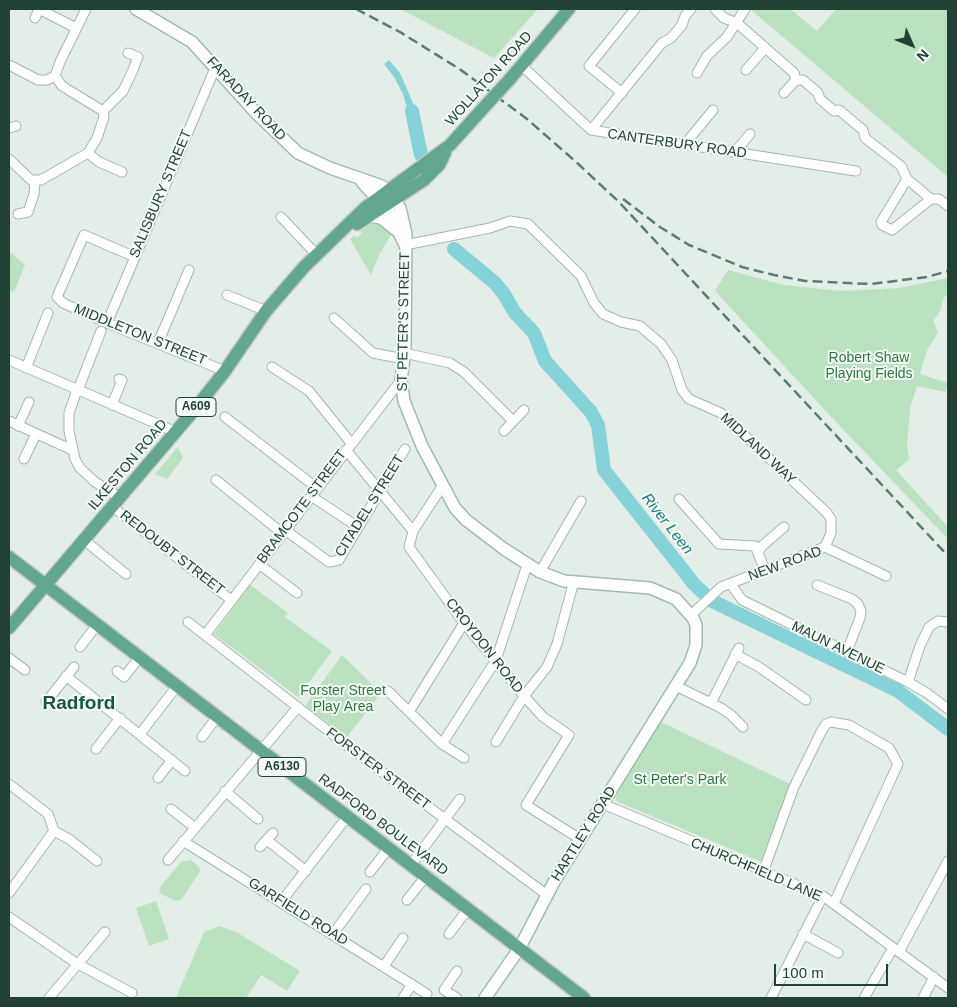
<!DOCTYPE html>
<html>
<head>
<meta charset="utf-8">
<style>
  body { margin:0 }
  #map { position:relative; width:957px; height:1007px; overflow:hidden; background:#e3eee8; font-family:Helvetica,sans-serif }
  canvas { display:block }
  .frame { position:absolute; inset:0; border:10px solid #214135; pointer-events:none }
  .north { position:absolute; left:887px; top:20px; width:50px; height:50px; -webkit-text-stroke:4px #f4faf6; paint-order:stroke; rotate:134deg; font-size:14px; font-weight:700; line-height:20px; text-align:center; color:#214135 }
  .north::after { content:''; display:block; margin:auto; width:18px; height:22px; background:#214135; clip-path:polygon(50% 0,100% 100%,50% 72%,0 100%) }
  .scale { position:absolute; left:774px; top:964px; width:114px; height:22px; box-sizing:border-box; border:2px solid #214135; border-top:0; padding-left:6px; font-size:15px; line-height:18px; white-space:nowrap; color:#214135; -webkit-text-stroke:4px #f4faf6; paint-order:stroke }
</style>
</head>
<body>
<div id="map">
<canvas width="957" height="1007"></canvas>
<div class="frame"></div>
<div class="north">N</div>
<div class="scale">100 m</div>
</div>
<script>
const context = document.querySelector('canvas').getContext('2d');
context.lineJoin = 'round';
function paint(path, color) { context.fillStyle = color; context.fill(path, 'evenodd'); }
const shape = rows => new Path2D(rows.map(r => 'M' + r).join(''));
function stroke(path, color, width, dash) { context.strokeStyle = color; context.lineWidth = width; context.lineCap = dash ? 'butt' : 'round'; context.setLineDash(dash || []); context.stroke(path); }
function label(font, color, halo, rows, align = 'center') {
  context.font = font + ' Helvetica,sans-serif'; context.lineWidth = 4; context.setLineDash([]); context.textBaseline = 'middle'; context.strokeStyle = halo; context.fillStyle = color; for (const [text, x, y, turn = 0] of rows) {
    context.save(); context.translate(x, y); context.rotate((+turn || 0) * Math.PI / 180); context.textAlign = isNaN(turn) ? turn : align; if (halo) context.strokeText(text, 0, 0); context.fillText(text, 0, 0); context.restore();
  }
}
const green = shape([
  [400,9,538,9,494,58],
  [750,9,790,9,817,31,836,9,948,9,948,177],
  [373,223,382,225,392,233,379,255,371,275,350,239,354,236,357,238,362,233,360,231],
  [9,251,25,265,14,292,9,290],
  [728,270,784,285,841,291,899,288,948,278,948,295,944,297,940,311,933,321,938,332,927,350,920,374,948,383,945,392,917,386,910,408,907,445,909,460,896,470,948,527,948,539,836,422,715,291],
  [178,447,183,458,167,479,155,474],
  [250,585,288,613,285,617,332,651,298,697,214,634],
  [342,655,381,693,347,737,305,706],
  [659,721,790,784,762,862,618,802,615,798],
  [191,860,199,867,200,871,182,899,176,901,161,894,159,891,161,886,181,862],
  [156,901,169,939,149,946,136,908],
  [219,926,236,932,300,971,287,991,261,975,246,998,176,998,204,932]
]);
const water = shape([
  [389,60,400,73,413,103,419,127,413,130,403,94,394,77,384,64]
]);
const river = shape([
  [412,111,421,155],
  [454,249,495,283,504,294,515,313,534,333,545,361,591,412,598,425,604,470,694,584,712,601,898,691,948,729]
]);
const street = shape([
  [39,9,76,28],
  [715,9,724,18,737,23,794,73,796,80,803,80,818,93,820,99,834,111,839,110,863,130,865,138,901,166,907,179,931,199,939,199,948,206],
  [35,18,39,9],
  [9,65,38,80,47,80,55,76],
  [522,66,591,130,856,171],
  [746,70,765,48],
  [697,73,707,56,727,37,745,9],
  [622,93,589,66,635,9],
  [784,93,796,80],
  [103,111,123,91,133,70,138,57,128,53],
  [9,128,16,126],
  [591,130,662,43,671,38,682,25,685,16,691,9],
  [685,144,713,110],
  [735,152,750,134],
  [88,153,99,162,122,172],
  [9,159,31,180,41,180,88,153,97,138,104,117,103,111,62,86,55,76,60,62,86,9],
  [907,179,881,222,882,225,892,230,931,199],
  [18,214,28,212,34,194,35,181],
  [281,217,316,254],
  [405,245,490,228,510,221,528,224,581,276,594,303,603,314,621,322,640,326,661,344,672,360,682,390,689,399,721,413,827,513,831,519,831,533,825,547,721,587,691,615],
  [135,257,84,235,57,297,63,303,107,323,225,371],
  [227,295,266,311],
  [334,318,373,353,404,359],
  [107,323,216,66],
  [158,343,189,270],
  [404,353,450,363,464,372,513,421],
  [9,360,176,432],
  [272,367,309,391,351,443],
  [26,368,48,313],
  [77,390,69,413,69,431,75,459,80,468,95,482,120,498],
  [78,390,101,331],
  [112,405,122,380,119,379],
  [225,417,317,488],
  [9,421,72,450],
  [18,426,29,402],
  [504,431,524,410],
  [346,450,413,531],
  [24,459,36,434],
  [216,480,282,533],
  [443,485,413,531,409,547,464,623,524,696,543,717,569,735,526,805,580,839],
  [311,496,358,527],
  [679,499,719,544,755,546,765,570],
  [113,507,231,600],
  [285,530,329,562,339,560,405,449],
  [84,540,126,574],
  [825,547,886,576],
  [758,553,762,546,784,527],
  [259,564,297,593],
  [540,572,581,501],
  [731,584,742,600,908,682,927,693,948,709],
  [817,585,852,599,858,604,861,611,860,618,847,651],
  [188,622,358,754,547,895],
  [205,635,401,380],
  [80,647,97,625],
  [735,654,759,667,806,700],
  [9,658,25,670],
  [117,671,124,677,139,658],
  [66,676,185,771],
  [908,682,920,646,929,627,938,621,948,622],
  [676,686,721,708,731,715,743,727],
  [388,691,442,744,464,758],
  [46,702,74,667],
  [711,703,739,648],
  [409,712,464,623],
  [140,734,177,686],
  [202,737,217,717],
  [496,742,524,696,547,667,557,644,574,581],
  [442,744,496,660,527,565],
  [96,749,120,718],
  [158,778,172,760],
  [9,784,48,814,54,831,9,893],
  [225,791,258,819],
  [603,804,823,896,948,988],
  [171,809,194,827],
  [54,831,69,839,97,861],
  [267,840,306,871],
  [183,841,427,994],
  [260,847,273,833],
  [168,860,298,707],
  [411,865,460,799],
  [370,872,388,849],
  [763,872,794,787,821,732,826,724,831,722,849,725,889,748,898,764,834,903],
  [407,900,426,876],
  [281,902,347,817],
  [9,917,76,963,132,993],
  [333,934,366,889],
  [449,934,468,909],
  [803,934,838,953],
  [899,952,948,861],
  [384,966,403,938],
  [49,998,105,932],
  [403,998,412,984],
  [457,998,444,990,457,971],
  [771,998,823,896],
  [864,998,893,948],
  [923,998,934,977]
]);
const secondary = shape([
  [136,9,192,42,257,114,298,153,330,168,382,186,394,199,400,208,406,234,405,350,401,380,404,401,422,446,455,508,466,520,504,549,540,572,564,581,650,588,676,599,693,618,696,625,696,645,690,663,555,880,519,949,485,998],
  [362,182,389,212,405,245],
  [369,216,381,218,396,230]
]);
const primary = shape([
  [510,79,569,9],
  [357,224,424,180,439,165,445,153],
  [9,557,584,998],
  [9,628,195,409,225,371,266,311,304,267,366,207,450,145,487,104]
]);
const rail = shape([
  [356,9,400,32,461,70,527,119,575,161,619,202,948,556],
  [623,199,660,227,689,245,742,267,774,275,805,281,871,284,927,277,948,271]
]);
const primaryBridge = shape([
  [487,104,510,79]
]);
const shields = [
  [196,407,40],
  [282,767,48]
];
const shieldNames = [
  ["A609",196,407],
  ["A6130",282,767]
];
const streetNames = [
  ["WOLLATON ROAD",489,79,-48],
  ["FARADAY ROAD",246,99,47],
  ["CANTERBURY ROAD",677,144,8],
  ["SALISBURY STREET",161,194,-67],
  ["ST PETER'S STREET",404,322,-89],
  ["MIDDLETON STREET",140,335,22],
  ["MIDLAND WAY",758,449,43],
  ["ILKESTON ROAD",128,465,-50],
  ["CITADEL STREET",370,506,-58],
  ["BRAMCOTE STREET",302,507,-53],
  ["REDOUBT STREET",172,553,38],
  ["NEW ROAD",785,564,-20],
  ["CROYDON ROAD",484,646,52],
  ["MAUN AVENUE",838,648,26],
  ["FORSTER STREET",378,769,37],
  ["RADFORD BOULEVARD",383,825,37],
  ["HARTLEY ROAD",584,834,-58],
  ["CHURCHFIELD LANE",756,870,23],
  ["GARFIELD ROAD",298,912,32]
];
const parkNames = [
  ["Robert Shaw",869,358],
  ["Playing Fields",869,374],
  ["Forster Street",343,691],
  ["Play Area",343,707],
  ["St Peter's Park",680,780]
];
const waterNames = [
  ["River Leen",667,524,52]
];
const districtNames = [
  ["Radford",79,704]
];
paint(green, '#bae1c0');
paint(water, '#86d3d7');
stroke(river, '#86d3d7', 14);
stroke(street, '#a5b7af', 11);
stroke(secondary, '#a0bbaf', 14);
stroke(primary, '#c1cac6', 15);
stroke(street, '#fff', 9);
stroke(secondary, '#fff', 11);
stroke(primary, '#64a78f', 12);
stroke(rail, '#5b7c70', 2.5, [10, 5]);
stroke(primaryBridge, '#c1cac6', 15, []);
stroke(primaryBridge, '#64a78f', 12);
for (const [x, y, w] of shields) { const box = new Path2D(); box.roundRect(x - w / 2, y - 9.5, w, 19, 4); context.fillStyle = '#f4faf6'; context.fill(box); stroke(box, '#214135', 1); }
label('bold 12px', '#214135', null, shieldNames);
label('14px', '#214135', '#f4faf6', streetNames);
label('14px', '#277b3f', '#f4faf6', parkNames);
label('italic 15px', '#157b82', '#f4faf6', waterNames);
label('bold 19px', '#1b5541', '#f4faf6', districtNames);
</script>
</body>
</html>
